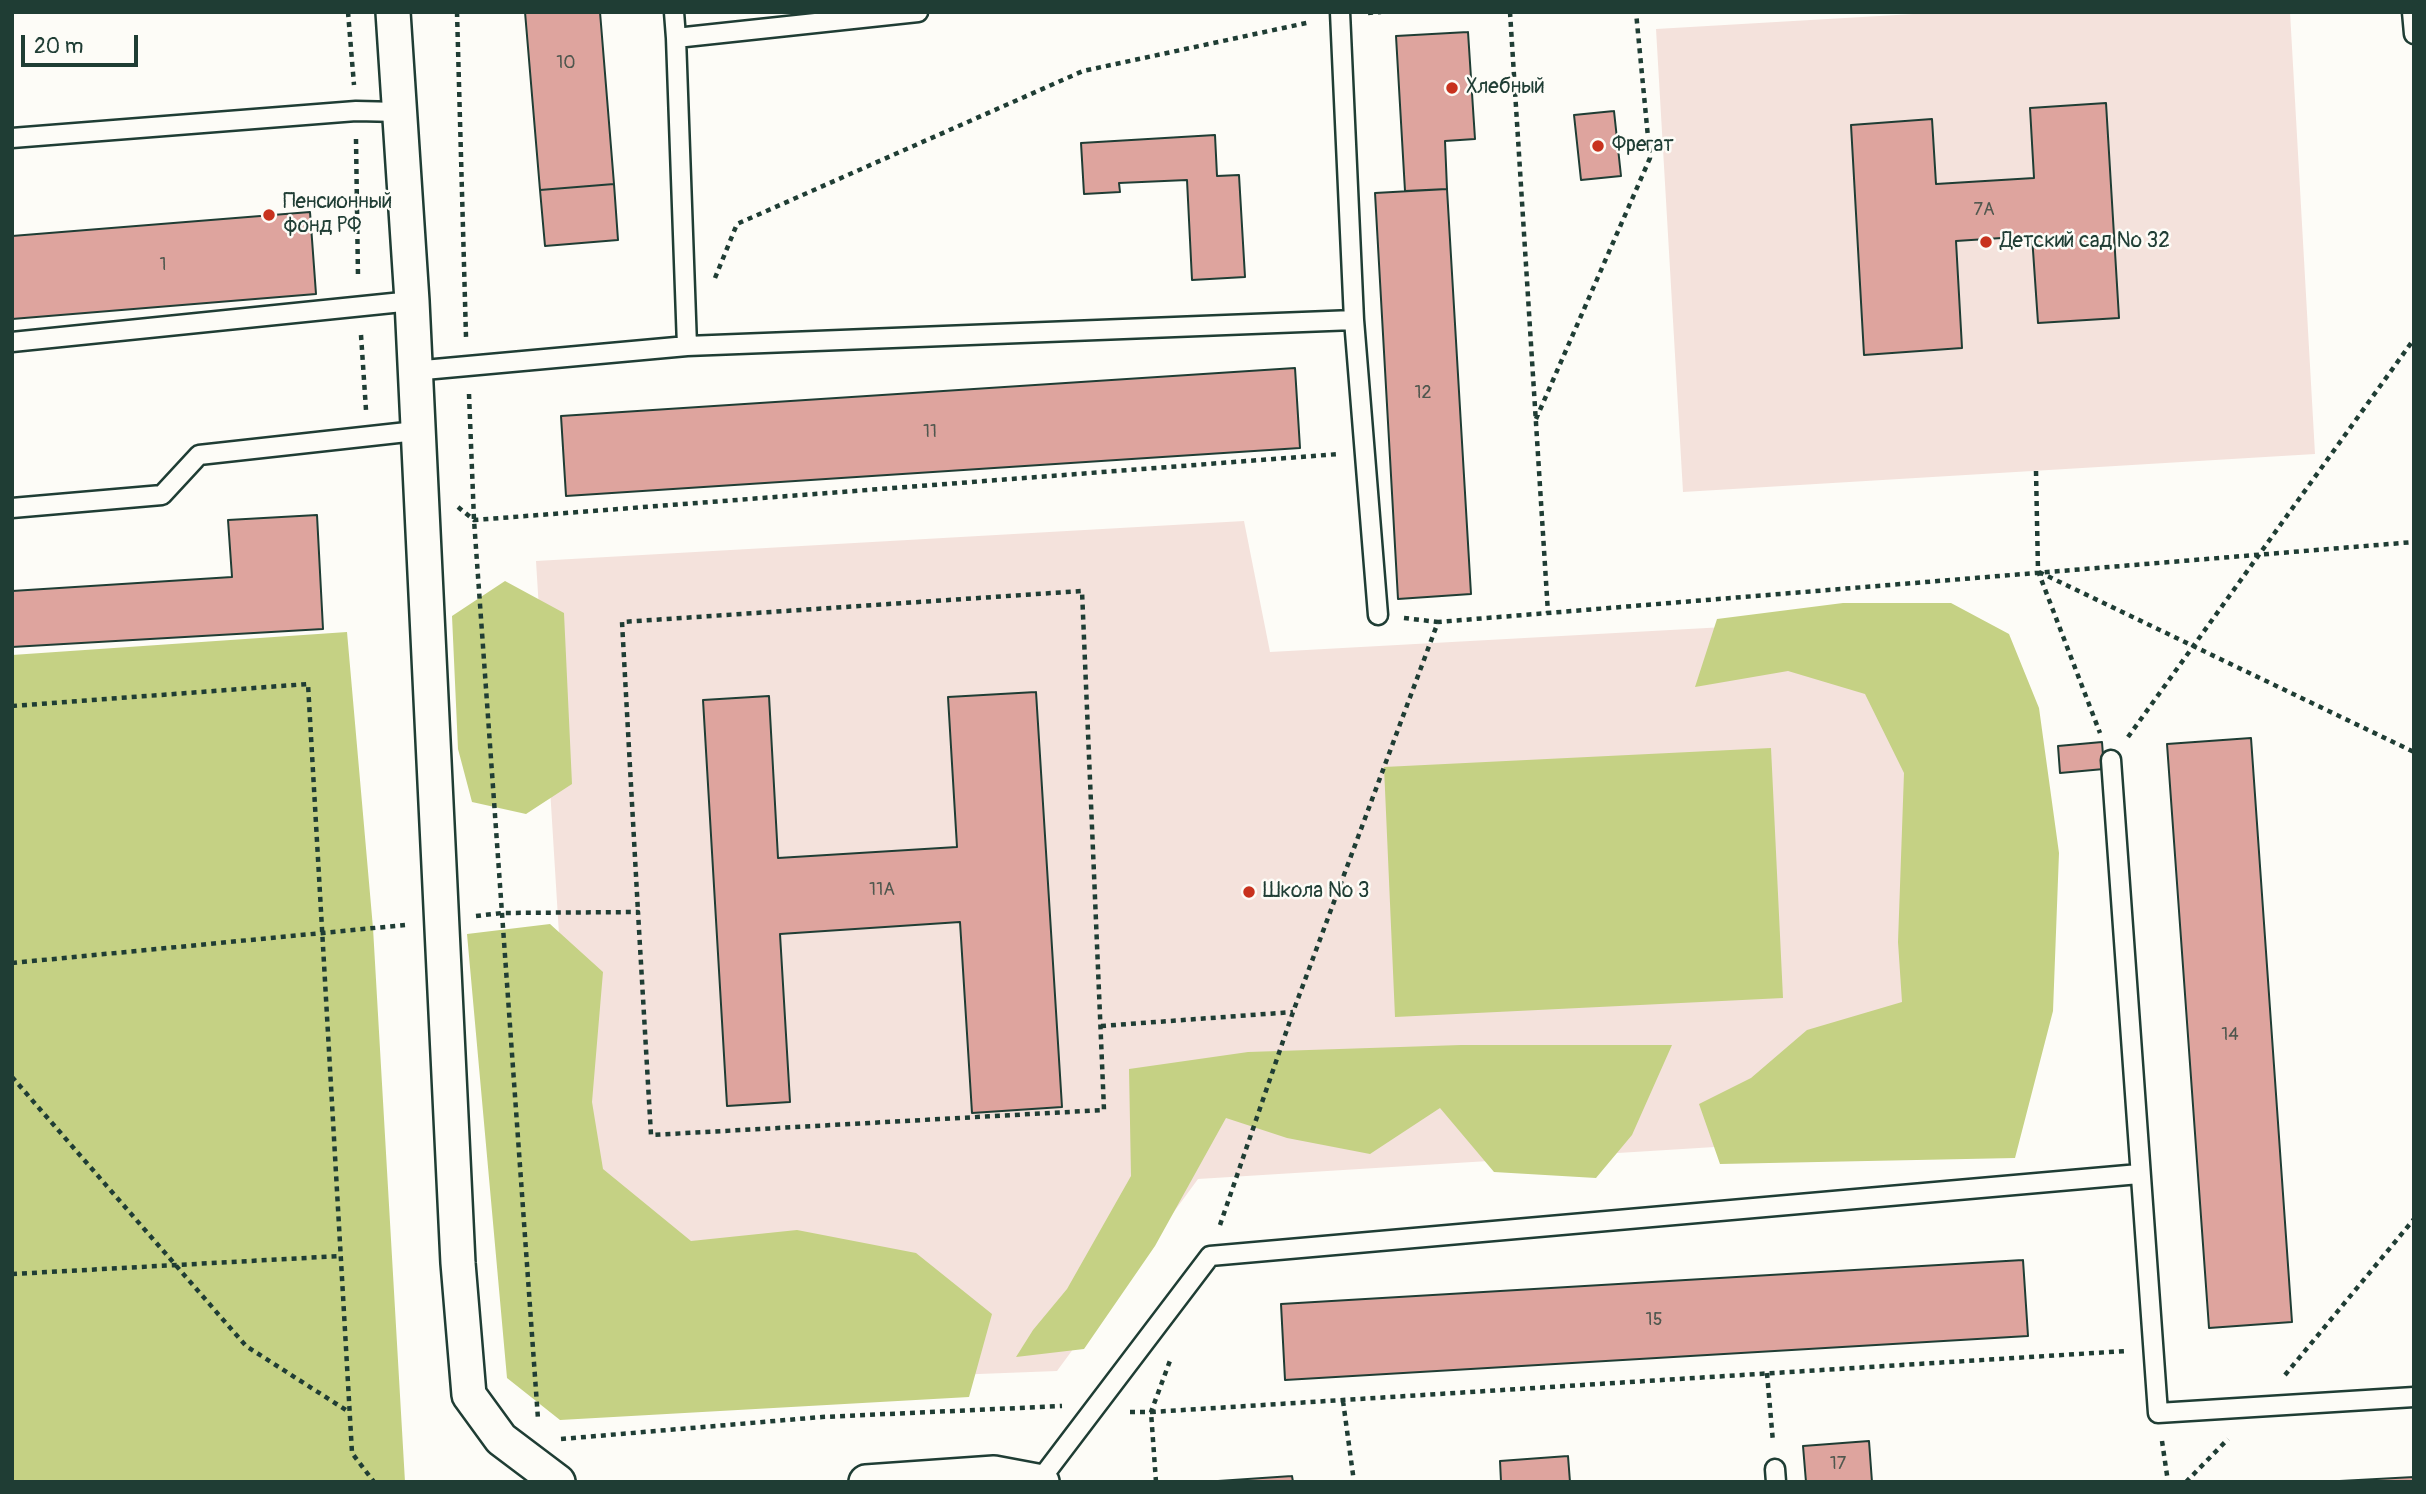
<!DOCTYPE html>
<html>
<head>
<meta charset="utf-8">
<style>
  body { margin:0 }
  #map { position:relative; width:2426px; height:1494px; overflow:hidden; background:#fdfcf7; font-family:Pangolin,sans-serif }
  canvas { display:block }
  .frame { position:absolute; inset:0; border:14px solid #1f3d34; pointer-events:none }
  .scale { position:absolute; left:21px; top:35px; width:117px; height:32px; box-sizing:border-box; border:4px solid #1f3d34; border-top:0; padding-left:9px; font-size:21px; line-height:24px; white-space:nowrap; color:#1f3d34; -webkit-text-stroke:5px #fdfcf7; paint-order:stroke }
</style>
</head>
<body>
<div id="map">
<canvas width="2426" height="1494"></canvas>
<div class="frame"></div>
<div class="scale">20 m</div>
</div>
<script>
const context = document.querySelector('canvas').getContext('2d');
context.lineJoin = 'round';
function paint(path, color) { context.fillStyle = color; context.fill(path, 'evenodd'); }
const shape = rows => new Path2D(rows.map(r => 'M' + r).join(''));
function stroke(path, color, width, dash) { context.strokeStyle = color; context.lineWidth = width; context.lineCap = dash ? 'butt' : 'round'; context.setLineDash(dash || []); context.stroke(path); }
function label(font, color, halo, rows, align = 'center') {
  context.font = font + ' Pangolin,sans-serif'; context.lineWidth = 5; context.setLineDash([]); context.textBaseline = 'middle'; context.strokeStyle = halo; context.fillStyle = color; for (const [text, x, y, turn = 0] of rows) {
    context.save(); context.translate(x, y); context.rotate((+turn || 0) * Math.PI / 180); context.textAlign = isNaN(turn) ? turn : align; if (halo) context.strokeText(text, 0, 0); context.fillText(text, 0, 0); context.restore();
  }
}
const built = shape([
  [1948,12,2290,12,2315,454,1683,492,1656,29],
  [1244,521,1270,652,1925,616,1957,1132,1198,1179,1057,1371,587,1389,536,561]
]);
const green = shape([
  [505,581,564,613,572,784,526,814,472,802,458,749,452,616],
  [1843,603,1951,603,2009,634,2039,708,2059,853,2053,1011,2015,1158,1720,1164,1699,1104,1751,1078,1807,1030,1902,1002,1898,942,1904,773,1865,694,1788,671,1695,687,1717,619],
  [347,632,373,928,405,1482,12,1482,12,655],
  [1771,748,1783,998,1395,1017,1384,767],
  [550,924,603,972,592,1102,603,1169,691,1241,797,1230,916,1253,992,1314,969,1397,560,1420,507,1378,467,934],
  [1461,1045,1672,1045,1632,1135,1596,1178,1494,1172,1440,1108,1370,1154,1287,1138,1226,1118,1155,1246,1084,1349,1016,1357,1033,1330,1067,1289,1131,1176,1129,1069,1248,1052]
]);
const building = shape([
  [525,12,600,12,614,184,540,190,525,12],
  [1468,32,1475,139,1445,141,1447,189,1405,191,1396,36,1468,32],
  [2106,103,2119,318,2038,323,2032,236,1956,241,1962,348,1864,355,1851,125,1932,119,1936,184,2034,178,2030,108,2106,103],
  [1614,111,1621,176,1581,180,1574,115,1614,111],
  [1215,135,1217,176,1239,175,1245,277,1192,280,1187,180,1119,183,1120,192,1084,194,1081,143,1215,135],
  [614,184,618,240,545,246,540,190,614,184],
  [1447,189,1471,594,1398,599,1375,193,1447,189],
  [310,212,316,294,12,319,12,236,310,212],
  [1295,368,1300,448,566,496,561,416,1295,368],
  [317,515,323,629,12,647,12,591,232,577,228,520,317,515],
  [1036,692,1062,1107,972,1113,960,922,780,934,790,1102,727,1106,703,700,769,696,778,858,957,847,948,697,1036,692],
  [2251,738,2292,1322,2209,1328,2167,744,2251,738],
  [2102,742,2104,769,2060,773,2058,746,2102,742],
  [2023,1260,2028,1336,1285,1380,1281,1304,2023,1260],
  [1869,1441,1872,1482,1806,1482,1803,1446,1869,1441],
  [1568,1456,1570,1482,1501,1482,1500,1461,1568,1456],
  [1292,1476,1293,1482,1218,1482,1218,1481,1292,1476],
  [2414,1477,2414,1482,2321,1482,2414,1477]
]);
const path = shape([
  [348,12,354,85],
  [457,12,466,337],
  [1510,12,1548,613],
  [1368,13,1381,12],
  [356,139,358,277],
  [715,278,737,224,1083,71,1311,22],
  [361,335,366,410],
  [469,394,474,520,538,1419],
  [1536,419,1650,158,1636,12],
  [2036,471,2038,571,2100,733],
  [458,507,474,520,1339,454],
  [2039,572,2414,752],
  [1404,618,1438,622],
  [12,706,308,684,352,1453,374,1482],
  [2128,737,2414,339],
  [476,916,502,913,638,912,651,1135,1104,1110,1082,591,622,622,638,912],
  [12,963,405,925],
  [1101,1026,1293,1012],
  [12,1077,246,1346,349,1412],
  [1220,1225,1293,1012,1438,622,2414,542],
  [12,1274,341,1256],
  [1767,1373,1773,1442],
  [2285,1375,2414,1219],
  [1343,1401,1354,1482],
  [1130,1412,1151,1412,1171,1358],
  [561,1439,822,1417,1062,1406],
  [2162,1441,2168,1482],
  [1156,1482,1151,1412,2126,1351],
  [2186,1482,2228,1439]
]);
const service = shape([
  [674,12,676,38],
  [2412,12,2414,34],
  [12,138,356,111,399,112],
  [1354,320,1378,615],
  [12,342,412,301],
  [687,346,676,38,918,12],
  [413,371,687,346,1354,320,1340,12],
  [12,508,162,495,199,455,416,431],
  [2111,760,2158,1413,2414,1397],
  [1775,1469,1776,1482],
  [1040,1480,1210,1256,2139,1174]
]);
const minor = shape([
  [393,12,412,301,458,1263,469,1395,501,1439,558,1482],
  [866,1482,994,1473,1042,1482]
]);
const markers = [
  [1452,88,7,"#c8321e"],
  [1598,146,7,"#c8321e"],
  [269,215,7,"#c8321e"],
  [1986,242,7,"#c8321e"],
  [1249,892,7,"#c8321e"]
];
const numberNames = [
  ["10",566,63],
  ["7А",1984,210],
  ["1",163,265],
  ["12",1423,393],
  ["11",930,432],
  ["11А",882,890],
  ["14",2230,1035],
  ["15",1654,1320],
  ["17",1838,1464]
];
const poiNames = [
  ["Хлебный",1466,88],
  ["Фрегат",1612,146],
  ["Пенсионный",283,203],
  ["фонд РФ",283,227],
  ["Детский сад № 32",2000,242],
  ["Школа № 3",1263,892]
];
paint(built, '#f4e2dc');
paint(green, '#c5d184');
paint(building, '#dea49e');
stroke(building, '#1f3d34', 2);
stroke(service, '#1f3d34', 23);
stroke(minor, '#1f3d34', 38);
stroke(path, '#1f3d34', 4.5, [5, 5]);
stroke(service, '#fdfcf7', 18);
stroke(minor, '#fdfcf7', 33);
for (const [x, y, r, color] of markers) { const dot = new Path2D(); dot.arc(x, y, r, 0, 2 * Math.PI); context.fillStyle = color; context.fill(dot); stroke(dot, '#fdfcf7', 2.5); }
label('18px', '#4f574e', null, numberNames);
label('21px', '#1f3d34', '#fdfcf7', poiNames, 'left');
</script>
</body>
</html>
